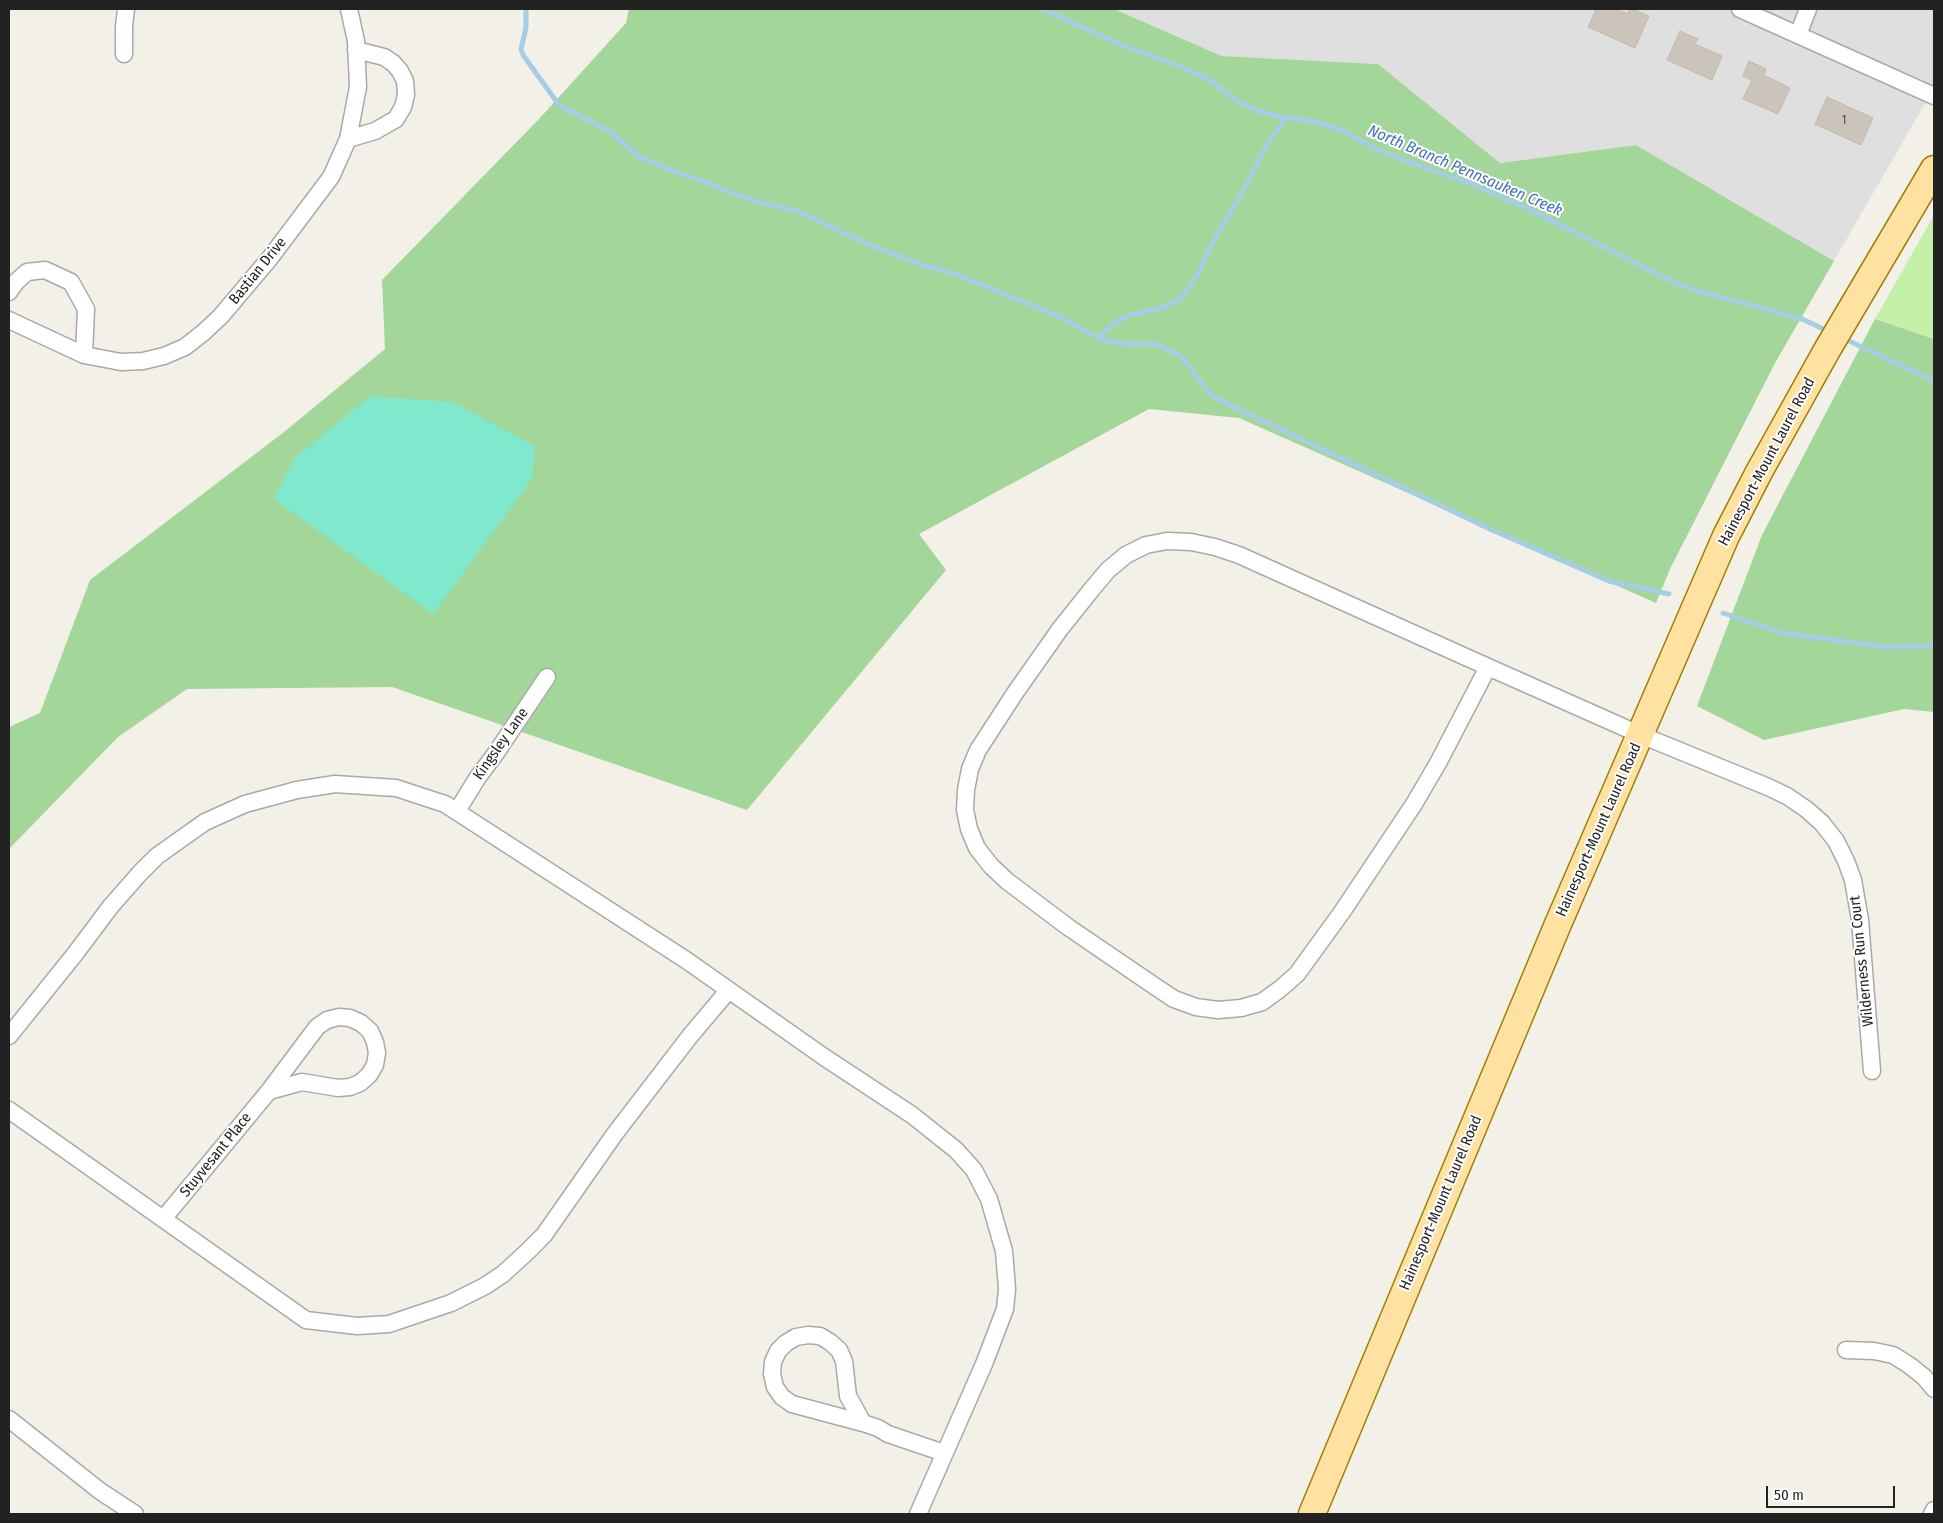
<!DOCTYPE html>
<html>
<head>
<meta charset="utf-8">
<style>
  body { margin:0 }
  #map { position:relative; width:1943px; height:1523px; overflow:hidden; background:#f3f0e8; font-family:"Fira Sans Condensed",sans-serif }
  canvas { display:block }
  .frame { position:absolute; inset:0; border:10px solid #222; pointer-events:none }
  .scale { position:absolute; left:1766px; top:1486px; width:129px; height:22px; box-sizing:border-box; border:2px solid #222; border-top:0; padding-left:6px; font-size:15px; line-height:18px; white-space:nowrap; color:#222; -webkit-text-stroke:4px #fff; paint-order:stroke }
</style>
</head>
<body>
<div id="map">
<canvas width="1943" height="1523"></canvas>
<div class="frame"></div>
<div class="scale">50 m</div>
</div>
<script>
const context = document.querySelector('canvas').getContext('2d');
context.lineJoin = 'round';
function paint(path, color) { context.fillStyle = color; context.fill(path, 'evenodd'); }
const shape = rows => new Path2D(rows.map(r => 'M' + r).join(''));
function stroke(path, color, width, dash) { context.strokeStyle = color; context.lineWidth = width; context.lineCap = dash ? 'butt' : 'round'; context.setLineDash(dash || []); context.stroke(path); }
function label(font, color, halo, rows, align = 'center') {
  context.font = font + ' "Fira Sans Condensed",sans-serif'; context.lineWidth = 4; context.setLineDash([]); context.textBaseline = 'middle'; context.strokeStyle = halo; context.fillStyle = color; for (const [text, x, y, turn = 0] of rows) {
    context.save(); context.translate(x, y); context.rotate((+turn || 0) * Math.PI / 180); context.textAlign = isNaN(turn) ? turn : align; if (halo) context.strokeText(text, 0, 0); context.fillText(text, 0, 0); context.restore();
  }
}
const residential = shape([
  [1114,9,1934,9,1934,88,1834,261,1636,145,1500,163,1378,64,1222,56]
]);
const grass = shape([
  [1934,215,1934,339,1875,319]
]);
const forest = shape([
  [629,9,1114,9,1222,56,1378,64,1500,163,1636,145,1834,261,1775,363,1670,569,1656,603,1239,418,1149,409,919,534,946,570,747,810,392,687,187,689,118,737,9,849,9,727,40,713,90,580,284,432,385,349,382,280,539,119,626,23],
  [1875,319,1934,339,1934,712,1904,709,1764,740,1697,706,1762,535]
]);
const pitch = shape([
  [370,396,452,402,535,446,532,479,433,614,274,499,295,458]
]);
const stream = shape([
  [526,9,526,28,521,49,523,55,559,105,609,131,641,158,751,200,797,211,877,248,915,262,963,277,1060,317,1105,341,1126,344,1157,344,1182,357,1211,395,1230,405,1492,530,1609,581,1669,594],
  [1042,9,1117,43,1184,68,1210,80,1237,101,1258,111,1286,118,1311,121,1342,130,1379,151,1473,185,1522,206,1671,281,1698,291,1802,319,1830,332],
  [1098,338,1117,321,1133,314,1161,308,1181,299,1200,271,1211,245,1244,189,1265,148,1286,118],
  [1843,338,1934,381],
  [1723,613,1783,633,1887,647,1934,646]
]);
const building = shape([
  [1596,9,1615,9,1628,14,1630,9,1632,9,1649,16,1635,48,1588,27,1596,9],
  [1680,31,1698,39,1695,44,1722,56,1712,80,1667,60,1680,31],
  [1749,61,1766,69,1764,75,1790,88,1778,114,1743,99,1752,80,1743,76,1749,61],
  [1827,97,1873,118,1861,145,1815,124,1827,97]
]);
const street = shape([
  [1740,9,1934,96],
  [1798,35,1808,9],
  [124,54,124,26,126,9],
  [348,139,375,131,396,119,403,107,406,95,405,81,400,71,393,63,384,57,356,50],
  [9,292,16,282,27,272,45,270,71,282,86,309,84,355],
  [9,320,84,355,121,362,143,361,164,356,185,347,204,332,221,316,270,258,331,177,348,139,358,87,356,41,349,9],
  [1488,667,1438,763,1414,804,1342,912,1297,974,1280,989,1262,1002,1241,1008,1218,1010,1196,1007,1174,999,1153,985,1068,927,1007,881,991,866,977,848,969,829,965,810,966,790,970,769,978,750,1015,693,1060,629,1092,589,1108,570,1126,555,1146,545,1167,541,1191,542,1215,547,1239,555,1488,667,1641,735,1768,787,1787,796,1806,809,1822,823,1836,841,1846,861,1853,880,1860,920,1872,1071],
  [457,811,478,777,496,753,547,677],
  [9,1036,75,954,111,906,140,873,157,856,205,822,245,804,297,790,335,784,396,788,445,804,686,960,824,1057,912,1115,956,1150,974,1170,989,1199,1004,1251,1007,1289,1005,1309,984,1364,918,1514],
  [9,1110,306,1320,357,1326,389,1324,451,1303,485,1286,503,1274,527,1252,544,1235,614,1135,650,1088,690,1036,728,991],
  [163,1219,269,1091,302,1082,338,1088,350,1087,360,1083,369,1075,375,1065,377,1053,375,1042,370,1031,361,1023,350,1018,339,1017,327,1020,317,1027,269,1091],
  [1846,1350,1874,1351,1893,1355,1909,1365,1924,1377,1934,1389],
  [9,1419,100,1491,135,1514],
  [863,1423,792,1404,782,1397,775,1387,772,1374,773,1362,778,1351,786,1343,796,1337,808,1335,820,1336,830,1342,839,1350,844,1361,848,1396,863,1423,878,1428,888,1434,944,1453],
  [1932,1514,1934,1510]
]);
const primary = shape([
  [1312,1514,1558,924,1726,536,1759,472,1827,350,1934,169]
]);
const numberNames = [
  ["1",1844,121]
];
const streetNames = [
  ["Bastian Drive",258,271,-51],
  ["Hainesport-Mount Laurel Road",1767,462,-62],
  ["Kingsley Lane",501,744,-55],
  ["Hainesport-Mount Laurel Road",1599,830,-66],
  ["Wilderness Run Court",1862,961,-96],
  ["Stuyvesant Place",216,1155,-51],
  ["Hainesport-Mount Laurel Road",1441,1203,-67]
];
const waterNames = [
  ["North Branch Pennsauken Creek",1465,171,23]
];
paint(residential, '#e0dfdf');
paint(grass, '#c4f0aa');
paint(forest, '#a3d699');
paint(pitch, '#7fe8cd');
stroke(stream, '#a5cde4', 5);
paint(building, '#cbc4ba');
stroke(building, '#c6b9a8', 1);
stroke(street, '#a9a9a9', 19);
stroke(primary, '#a07f00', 29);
stroke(street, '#fff', 16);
stroke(primary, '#ffe2a1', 26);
label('12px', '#4c4a48', null, numberNames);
label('15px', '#222', '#fff', streetNames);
label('italic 16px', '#4370bc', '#fff', waterNames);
</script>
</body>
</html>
